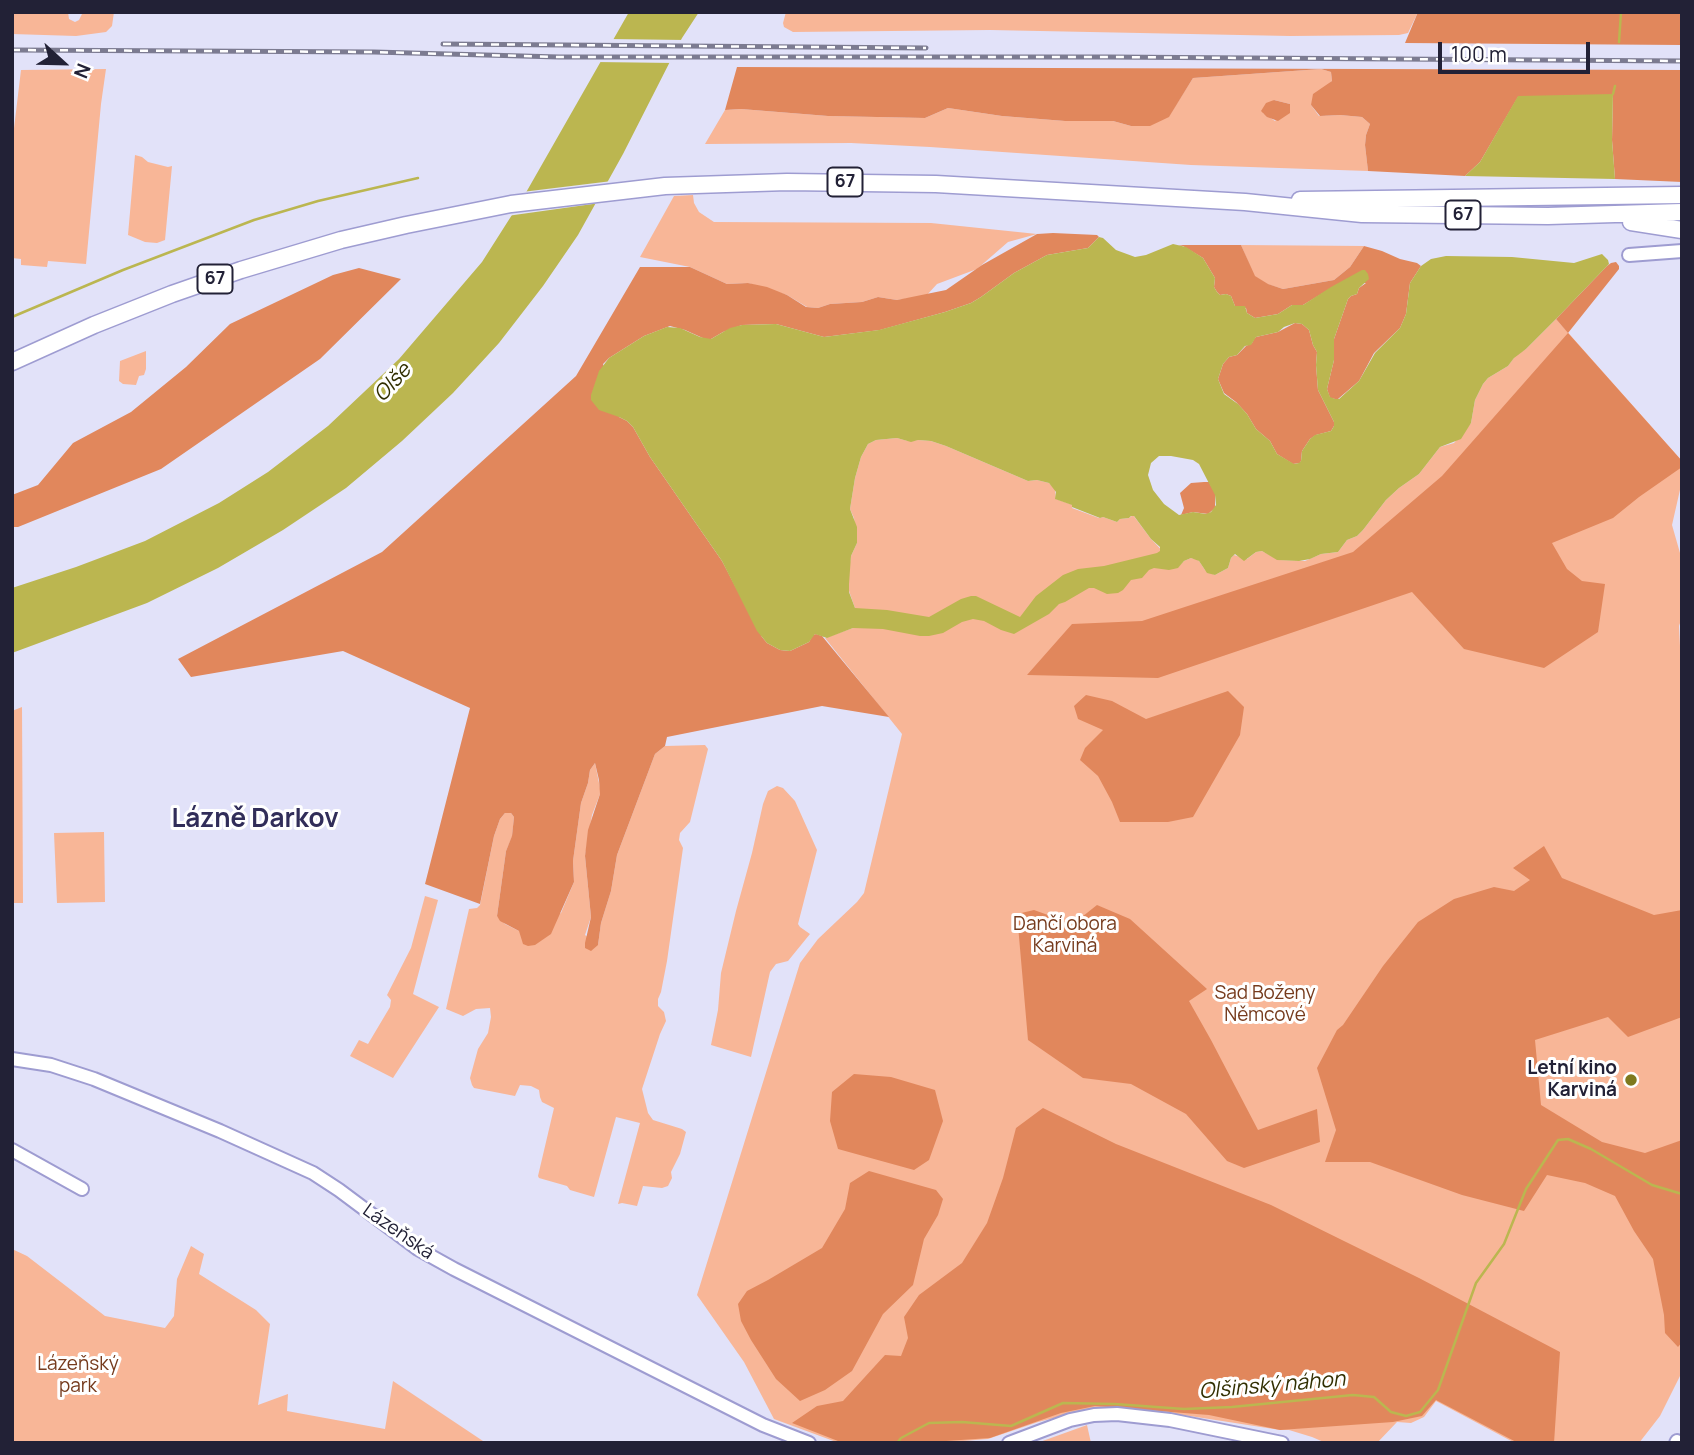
<!DOCTYPE html>
<html>
<head>
<meta charset="utf-8">
<style>
  body { margin:0 }
  #map { position:relative; width:1694px; height:1455px; overflow:hidden; background:#e2e2f9; font-family:Manrope,sans-serif }
  canvas { display:block }
  .frame { position:absolute; inset:0; border:14px solid #222136; pointer-events:none }
  .north { position:absolute; left:28px; top:28px; width:70px; height:70px; -webkit-text-stroke:5px #fff; paint-order:stroke; rotate:112deg; font-size:19px; font-weight:700; line-height:28px; text-align:center; color:#222136 }
  .north::after { content:''; display:block; margin:auto; width:24px; height:32px; background:#222136; clip-path:polygon(50% 0,100% 100%,50% 72%,0 100%) }
  .scale { position:absolute; left:1438px; top:42px; width:152px; height:32px; box-sizing:border-box; border:4px solid #222136; border-top:0; padding-left:9px; font-size:21px; line-height:24px; white-space:nowrap; color:#222136; -webkit-text-stroke:5px #fff; paint-order:stroke }
</style>
</head>
<body>
<div id="map">
<canvas width="1694" height="1455"></canvas>
<div class="frame"></div>
<div class="north">N</div>
<div class="scale">100 m</div>
</div>
<script>
const context = document.querySelector('canvas').getContext('2d');
context.lineJoin = 'round';
function paint(path, color) { context.fillStyle = color; context.fill(path, 'evenodd'); }
const shape = rows => new Path2D(rows.map(r => 'M' + r).join(''));
function stroke(path, color, width, dash) { context.strokeStyle = color; context.lineWidth = width; context.lineCap = dash ? 'butt' : 'round'; context.setLineDash(dash || []); context.stroke(path); }
function label(font, color, halo, rows, align = 'center') {
  context.font = font + ' Manrope,sans-serif'; context.lineWidth = 6; context.setLineDash([]); context.textBaseline = 'middle'; context.strokeStyle = halo; context.fillStyle = color; for (const [text, x, y, turn = 0] of rows) {
    context.save(); context.translate(x, y); context.rotate((+turn || 0) * Math.PI / 180); context.textAlign = isNaN(turn) ? turn : align; if (halo) context.strokeText(text, 0, 0); context.fillText(text, 0, 0); context.restore();
  }
}
const green = shape([
  [12,12,68,12,69,19,75,22,79,20,83,12,114,12,112,26,106,32,76,36,12,34],
  [786,12,1418,12,1408,33,1399,35,1290,36,990,30,793,32,784,27,783,23],
  [106,69,101,104,86,264,48,261,47,267,21,265,21,259,12,258,12,145,21,70],
  [1321,69,1331,72,1332,81,1311,105,1319,116,1340,115,1362,117,1370,124,1366,135,1365,145,1368,171,1191,165,930,147,851,143,705,144,725,110,741,109,828,116,925,118,948,108,1002,116,1065,121,1113,121,1131,126,1169,116,1193,78],
  [1274,100,1290,104,1275,121,1263,113],
  [135,155,142,157,148,162,168,167,172,166,165,240,157,243,145,242,128,235],
  [693,195,694,203,699,212,714,222,931,223,1037,234,1008,242,977,269,937,284,926,296,897,300,878,297,862,302,830,304,818,308,807,307,787,295,748,283,727,284,690,267,640,257,674,196],
  [1241,245,1364,246,1350,267,1334,280,1283,289,1267,284,1254,276],
  [1556,319,1682,461,1682,481,1672,525,1682,560,1682,617,1679,626,1682,686,1682,1372,1660,1416,1639,1443,1515,1443,1436,1401,1424,1417,1411,1423,1397,1422,1377,1443,1326,1443,1312,1437,1289,1430,1280,1430,1190,1416,1097,1407,1038,1422,988,1439,938,1443,839,1443,774,1419,744,1362,697,1295,800,963,818,939,857,902,864,893,902,734,825,638,853,628,855,608,849,591,849,569,851,556,857,543,854,518,850,509,855,478,861,457,868,444,876,440,897,438,908,441,918,440,931,441,946,446,1028,481,1037,480,1049,483,1055,489,1056,499,1073,505,1072,508,1099,518,1103,517,1117,522,1120,519,1129,518,1133,515,1151,539,1178,567,1184,561,1191,558,1196,559,1199,561,1205,570,1215,575,1228,568,1231,558,1234,555,1247,559,1256,552,1262,551,1279,560,1305,561,1321,554,1338,552,1347,540,1357,536,1363,530,1386,500,1399,488,1419,474,1440,447,1454,443,1471,423,1475,400,1483,384,1488,378,1508,366,1516,355,1526,349],
  [146,351,146,369,144,375,139,376,136,385,123,384,119,381,120,361],
  [22,707,23,903,12,903,12,711],
  [705,745,708,749,707,753,690,822,680,833,679,840,683,848,667,961,661,992,658,999,658,1006,664,1012,666,1021,660,1034,642,1089,648,1113,653,1120,682,1129,686,1132,680,1154,671,1172,672,1178,668,1186,662,1188,643,1186,637,1206,622,1203,618,1204,640,1123,616,1117,594,1197,570,1190,567,1186,539,1178,538,1176,554,1108,542,1102,540,1097,539,1090,531,1086,520,1085,515,1096,474,1088,472,1085,470,1078,478,1049,488,1033,491,1017,490,1008,476,1009,463,1016,446,1009,469,909,477,908,480,905,494,836,500,819,505,813,511,813,514,817,512,837,506,851,497,916,505,924,519,931,561,913,574,882,573,861,581,803,588,783,590,770,595,763,600,788,600,794,592,815,585,856,591,917,585,935,598,945,601,923,611,891,617,855,655,754,665,746],
  [777,786,783,788,795,801,817,850,798,924,800,927,810,934,788,961,776,964,770,972,751,1057,711,1045,718,1010,721,973,736,911,752,853,763,804,768,791],
  [104,832,105,902,57,903,54,833],
  [425,896,438,900,413,994,439,1007,393,1078,350,1056,359,1040,368,1044,390,1007,391,1000,387,995,411,948],
  [191,1246,204,1254,199,1274,256,1310,270,1324,258,1405,288,1394,287,1411,385,1429,393,1381,486,1443,12,1443,12,1249,27,1256,105,1316,165,1328,174,1316,177,1279],
  [1087,1425,1091,1443,1037,1443]
]);
const forest = shape([
  [1418,12,1682,12,1682,45,1405,43],
  [737,67,1682,70,1682,182,1615,179,1612,140,1613,95,1518,97,1480,162,1465,176,1368,171,1365,145,1366,135,1370,124,1362,117,1340,115,1320,116,1311,105,1313,94,1332,81,1331,72,1321,69,1193,78,1169,117,1150,126,1131,126,1113,121,1065,121,1002,116,948,108,925,118,828,116,741,109,725,110],
  [1274,100,1290,104,1290,113,1278,121,1267,117,1261,111,1266,103],
  [1053,233,1097,235,1099,237,1088,248,1047,255,1014,273,981,297,971,303,945,312,880,330,824,337,776,324,742,325,723,332,711,339,705,339,685,330,670,326,644,336,609,358,603,364,619,417,627,421,633,427,650,457,722,561,762,637,767,643,780,650,790,651,809,642,813,635,816,634,822,636,889,717,822,706,667,737,665,746,655,754,617,855,611,891,601,923,598,945,591,951,585,948,585,943,591,917,585,856,588,830,600,794,599,780,595,763,590,770,588,783,581,803,573,861,574,882,551,934,535,945,528,946,523,944,519,931,500,921,497,916,506,851,512,836,514,817,511,813,505,813,500,819,494,836,480,904,425,884,470,708,343,651,191,677,178,659,382,552,576,376,640,267,690,267,727,284,748,283,767,287,787,295,806,307,818,308,830,304,862,302,878,297,897,300,946,290,982,265,1037,234],
  [1178,245,1241,245,1255,276,1268,284,1283,289,1334,280,1350,267,1364,246,1382,251,1400,259,1417,263,1421,266,1410,283,1406,314,1400,328,1374,353,1359,381,1338,399,1335,399,1330,398,1327,389,1334,360,1334,339,1348,299,1351,296,1357,294,1359,288,1366,283,1338,284,1303,305,1292,305,1278,314,1255,318,1247,313,1246,308,1235,306,1231,296,1226,294,1220,295,1217,292,1214,287,1215,278,1203,258,1183,246],
  [1616,262,1619,266,1619,269,1568,333,1682,461,1682,467,1639,497,1613,518,1552,543,1567,569,1582,581,1605,584,1598,632,1544,668,1464,649,1412,592,1158,678,1027,675,1072,624,1142,621,1353,552,1442,476,1568,333,1556,319,1607,266,1611,263],
  [359,268,401,279,320,359,161,469,18,527,12,527,12,495,38,485,73,443,131,412,186,367,230,324,333,275],
  [1295,323,1302,324,1309,330,1313,345,1317,352,1316,365,1318,390,1334,422,1334,426,1331,431,1316,435,1310,439,1302,451,1301,461,1300,463,1293,464,1277,454,1270,441,1256,429,1247,414,1236,402,1224,393,1218,379,1223,364,1229,357,1237,355,1246,346,1252,343,1254,339,1256,337,1278,332],
  [1204,482,1209,482,1215,493,1215,508,1208,514,1193,512,1181,515,1184,508,1180,493,1191,483],
  [1228,691,1244,707,1240,735,1193,817,1168,822,1120,822,1112,802,1098,776,1080,760,1085,748,1103,730,1078,719,1074,706,1086,695,1112,701,1146,719],
  [1544,846,1562,878,1654,915,1682,910,1682,1017,1628,1037,1608,1017,1535,1040,1541,1105,1602,1142,1645,1153,1682,1140,1682,1342,1678,1347,1665,1333,1664,1315,1653,1259,1634,1231,1615,1196,1585,1183,1547,1175,1524,1211,1462,1195,1370,1162,1325,1162,1336,1130,1317,1068,1337,1030,1343,1025,1383,966,1418,922,1454,899,1494,887,1514,891,1530,880,1513,868],
  [1097,905,1130,919,1207,989,1189,1001,1211,1040,1258,1130,1317,1109,1320,1142,1244,1168,1227,1161,1186,1114,1131,1084,1083,1078,1028,1040,1017,914,1034,910,1073,924],
  [854,1074,891,1077,935,1090,943,1121,929,1160,914,1170,838,1149,830,1121,832,1092],
  [1043,1108,1116,1144,1271,1205,1419,1278,1560,1352,1554,1443,1518,1443,1436,1400,1422,1416,1393,1422,1280,1430,1209,1415,1095,1406,1061,1413,990,1438,917,1443,843,1443,792,1423,817,1406,843,1401,885,1355,901,1356,908,1338,904,1317,919,1295,962,1263,987,1223,1003,1178,1016,1128],
  [869,1171,936,1190,943,1199,938,1215,924,1239,913,1285,883,1314,852,1371,825,1390,800,1401,776,1379,751,1340,741,1321,738,1304,747,1291,768,1280,822,1248,845,1209,850,1183]
]);
const water = shape([
  [629,12,699,12,682,38,623,154,578,235,543,286,499,343,453,393,402,441,346,488,283,530,218,568,147,603,12,653,12,588,76,567,145,541,219,503,268,472,328,426,399,359,482,262,524,196],
  [1613,94,1612,140,1615,179,1465,176,1480,162,1518,96],
  [1099,237,1103,238,1116,250,1135,257,1146,255,1173,244,1186,247,1203,258,1215,278,1214,287,1217,292,1220,295,1226,294,1231,296,1235,306,1245,306,1247,313,1255,318,1278,314,1292,305,1303,305,1331,287,1362,270,1365,270,1368,274,1369,279,1359,288,1357,294,1351,296,1348,299,1334,339,1334,360,1327,389,1330,397,1335,399,1339,399,1359,381,1375,353,1400,328,1406,314,1410,283,1421,266,1431,259,1446,256,1512,257,1574,263,1602,254,1608,260,1609,264,1556,319,1526,349,1514,358,1508,366,1488,378,1483,384,1475,400,1471,423,1461,439,1440,447,1419,474,1399,488,1386,500,1363,530,1357,536,1347,540,1338,552,1321,554,1310,559,1299,561,1277,560,1262,551,1256,552,1244,561,1235,554,1231,558,1228,568,1215,575,1207,573,1199,561,1191,558,1184,561,1178,568,1169,570,1154,568,1149,570,1142,578,1131,580,1123,590,1118,593,1107,594,1094,588,1089,588,1065,602,1059,604,1049,614,1014,634,1001,630,984,621,973,619,962,622,943,633,929,636,920,636,883,629,853,628,827,638,815,634,809,642,790,651,780,650,767,643,757,631,722,561,650,457,633,427,627,421,619,417,599,410,591,400,591,395,599,371,609,358,644,336,667,327,680,328,700,337,711,339,730,328,742,325,776,324,824,337,879,330,945,312,971,303,981,297,1014,273,1047,255,1088,248],
  [1295,323,1302,324,1309,330,1313,345,1317,352,1316,365,1318,390,1334,422,1334,426,1331,431,1315,435,1310,439,1302,451,1301,461,1299,463,1294,464,1277,454,1270,441,1256,429,1247,414,1238,404,1224,394,1218,379,1223,364,1229,357,1237,355,1245,346,1251,345,1256,337,1278,332,1284,327],
  [897,438,911,442,918,440,931,441,946,446,1028,481,1037,480,1049,483,1056,492,1055,499,1072,505,1072,507,1100,518,1103,517,1117,522,1120,519,1129,518,1131,516,1134,516,1151,539,1160,547,1160,551,1157,553,1104,566,1078,569,1063,575,1036,596,1020,617,976,596,971,596,961,599,929,617,887,610,855,608,849,592,849,584,851,556,857,543,857,527,850,509,855,478,861,457,868,444,876,440],
  [1159,456,1171,456,1193,460,1199,464,1215,495,1216,505,1211,512,1206,514,1193,512,1179,515,1164,504,1153,490,1148,475,1151,463]
]);
const pier = shape([
  [609,39,686,40,674,63,596,62],
  [612,181,600,203,507,216,522,192]
]);
const stream = shape([
  [1619,42,1621,12],
  [1613,94,1615,86],
  [12,317,123,270,254,220,318,201,418,178],
  [897,1443,901,1438,929,1423,962,1422,1011,1426,1063,1403,1115,1404,1184,1409,1232,1407,1353,1395,1374,1397,1391,1412,1406,1416,1420,1412,1438,1390,1476,1283,1504,1244,1526,1189,1558,1140,1568,1139,1591,1149,1652,1185,1682,1194]
]);
const minor = shape([
  [1629,255,1682,251],
  [12,1059,51,1065,94,1079,220,1131,313,1173,339,1190,418,1249,454,1269,763,1425,809,1443],
  [12,1150,82,1189],
  [1009,1443,1070,1420,1094,1415,1117,1414,1170,1420,1282,1443],
  [1676,1443,1677,1441]
]);
const major = shape([
  [1300,200,1682,195],
  [1631,222,1682,230],
  [12,362,94,325,172,294,241,270,341,240,406,225,511,204,665,186,787,182,936,184,1245,202,1362,214,1548,216,1682,212]
]);
const rail = shape([
  [443,44,926,48],
  [12,50,374,52,559,57,1108,57,1682,61]
]);
const markers = [
  [1631,1080,7,"#7e791e"]
];
const shields = [
  [845,182,35],
  [1463,215,35],
  [215,279,35]
];
const shieldNames = [
  ["67",845,182],
  ["67",1463,215],
  ["67",215,279]
];
const parkNames = [
  ["Dančí obora",1065,925],
  ["Karviná",1065,947],
  ["Sad Boženy",1265,994],
  ["Němcové",1265,1016],
  ["Lázeňský",78,1365],
  ["park",78,1387]
];
const poiNames = [
  ["Letní kino",1617,1069],
  ["Karviná",1617,1091]
];
const streetNames = [
  ["Lázeňská",398,1232,35]
];
const waterNames = [
  ["Olše",393,383,-48],
  ["Olšinský náhon",1272,1386,-5]
];
const districtNames = [
  ["Lázně Darkov",255,820]
];
paint(green, '#f8b697');
paint(forest, '#e1875c');
paint(water, '#bbb650');
paint(pier, '#e2e2f9');
stroke(stream, '#bbb650', 2.5);
stroke(minor, '#9e9cd1', 16);
stroke(major, '#9e9cd1', 19);
stroke(minor, '#fff', 12);
stroke(major, '#fff', 16);
stroke(rail, '#7c7b91', 5);
stroke(rail, '#fff', 2.5, [8]);
for (const [x, y, r, color] of markers) { const dot = new Path2D(); dot.arc(x, y, r, 0, 2 * Math.PI); context.fillStyle = color; context.fill(dot); stroke(dot, '#fff', 2.5); }
for (const [x, y, w] of shields) { const box = new Path2D(); box.roundRect(x - w / 2, y - 14.5, w, 29, 5); context.fillStyle = '#fff'; context.fill(box); stroke(box, '#222136', 2); }
label('bold 18px', '#222136', null, shieldNames);
label('19px', '#763b1d', '#fff', parkNames);
label('bold 19px', '#222136', '#fff', poiNames, 'right');
label('19px', '#222136', '#fff', streetNames);
label('italic 21px', '#322f02', '#fff', waterNames);
label('bold 26px', '#312d59', '#fff', districtNames);
</script>
</body>
</html>
